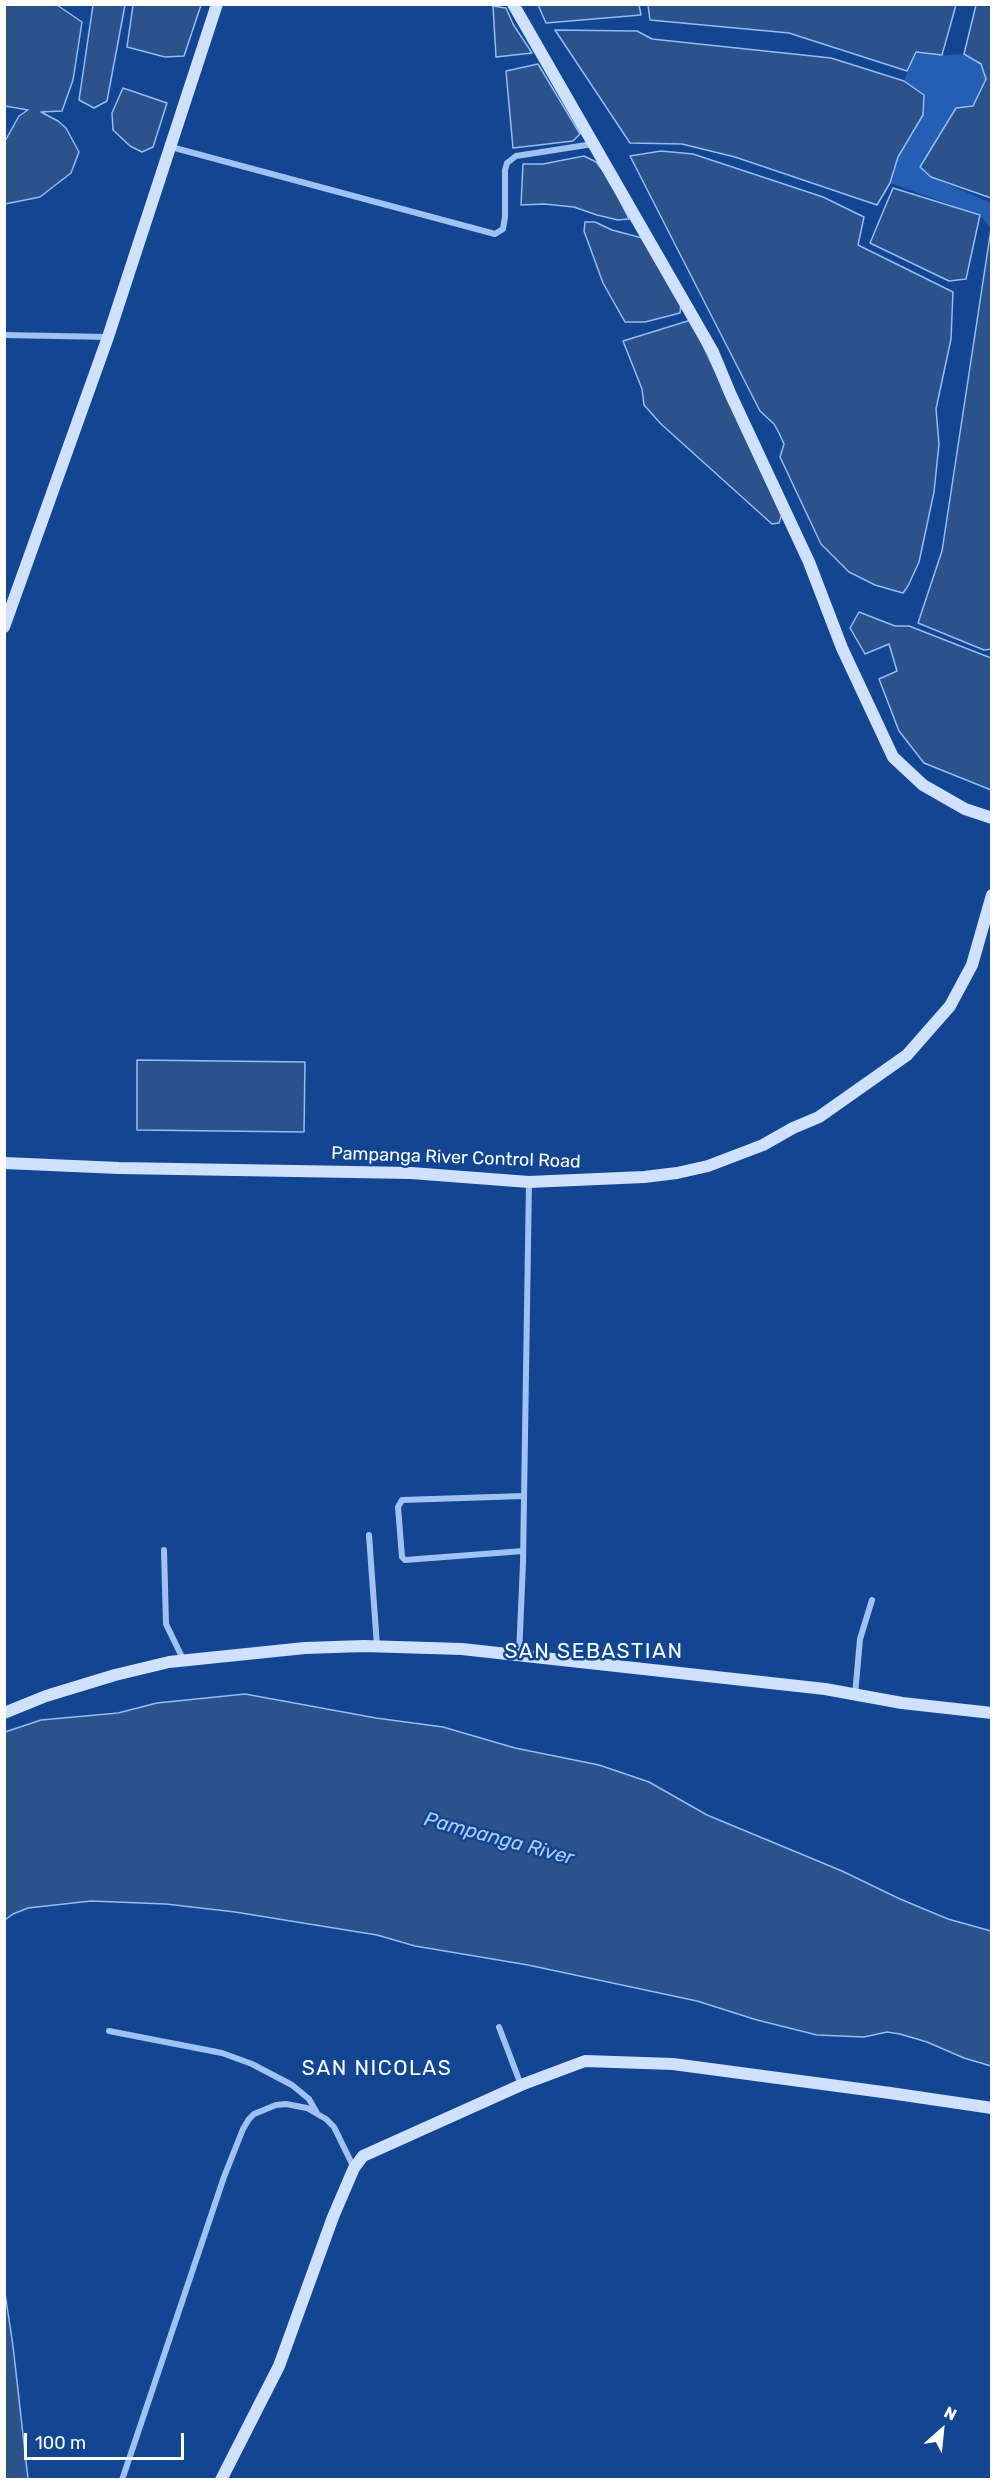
<!DOCTYPE html>
<html>
<head>
<meta charset="utf-8">
<style>
  body { margin:0 }
  #map { position:relative; width:996px; height:2484px; overflow:hidden; background:#124693; font-family:Rubik,sans-serif }
  canvas { display:block }
  .frame { position:absolute; inset:0; border:6px solid #fff; pointer-events:none }
  .north { position:absolute; left:912px; top:2400px; width:60px; height:60px; -webkit-text-stroke:4px #124693; paint-order:stroke; rotate:27deg; font-size:16px; font-weight:700; line-height:24px; text-align:center; color:#fff }
  .north::after { content:''; display:block; margin:auto; width:21px; height:27px; background:#fff; clip-path:polygon(50% 0,100% 100%,50% 72%,0 100%) }
  .scale { position:absolute; left:24px; top:2433px; width:160px; height:27px; box-sizing:border-box; border:3px solid #fff; border-top:0; padding-left:8px; font-size:18px; line-height:21px; white-space:nowrap; color:#fff; -webkit-text-stroke:4px #124693; paint-order:stroke }
</style>
</head>
<body>
<div id="map">
<canvas width="996" height="2484"></canvas>
<div class="frame"></div>
<div class="north">N</div>
<div class="scale">100 m</div>
</div>
<script>
const context = document.querySelector('canvas').getContext('2d');
context.lineJoin = 'round';
function paint(path, color) { context.fillStyle = color; context.fill(path, 'evenodd'); }
const shape = rows => new Path2D(rows.map(r => 'M' + r).join(''));
function stroke(path, color, width, dash) { context.strokeStyle = color; context.lineWidth = width; context.lineCap = dash ? 'butt' : 'round'; context.setLineDash(dash || []); context.stroke(path); }
function label(font, color, halo, rows, align = 'center') {
  context.font = font + ' Rubik,sans-serif'; context.lineWidth = 5; context.setLineDash([]); context.textBaseline = 'middle'; context.strokeStyle = halo; context.fillStyle = color; for (const [text, x, y, turn = 0] of rows) {
    context.save(); context.translate(x, y); context.rotate((+turn || 0) * Math.PI / 180); context.textAlign = isNaN(turn) ? turn : align; if (halo) context.strokeText(text, 0, 0); context.fillText(text, 0, 0); context.restore();
  }
}
const green = shape([
  [916,52,942,55,964,54,981,64,986,78,973,107,920,167,931,177,991,203,991,229,980,215,890,183,898,157,915,131,924,95,904,81]
]);
const water = shape([
  [5,4,57,5,82,22,73,80,62,111,41,112,58,121,66,128,79,152,71,173,40,197,5,204,5,141,19,116,28,110,5,106,5,4],
  [93,5,125,5,107,101,94,108,79,100,93,5],
  [133,5,201,5,184,56,165,57,127,47,133,5],
  [538,5,639,5,641,15,546,23,538,5],
  [648,5,648,4,956,5,942,55,916,52,907,71,789,33,650,20,648,5],
  [976,5,991,5,991,198,931,177,920,167,956,108,973,106,986,79,981,64,964,54,976,5],
  [493,6,506,8,513,24,532,53,496,57,493,6],
  [555,30,637,31,652,39,831,58,904,81,924,95,923,115,898,157,890,183,877,205,735,157,682,144,630,143,555,30],
  [538,64,580,134,573,141,513,148,506,71,538,64],
  [123,88,167,103,153,147,142,152,130,146,113,130,112,113,123,88],
  [661,151,693,154,823,197,864,217,858,245,953,292,951,339,936,409,939,444,934,492,919,562,908,586,903,593,875,585,849,572,821,544,780,457,784,444,779,433,774,424,760,411,630,156,661,151],
  [584,156,596,162,608,177,629,219,618,220,597,215,574,207,544,204,521,205,523,164,543,164,584,156],
  [893,188,980,215,966,279,949,281,870,243,893,188],
  [585,222,595,222,612,230,646,239,681,303,680,313,645,322,625,322,603,283,584,231,585,222],
  [991,229,992,649,984,650,918,623,942,551,991,229],
  [691,320,782,514,779,523,772,524,661,424,644,405,642,389,623,341,691,320],
  [859,612,895,626,909,626,991,658,991,790,924,763,899,731,879,679,897,671,889,644,865,654,850,628,859,612],
  [137,1060,305,1062,304,1132,137,1130,137,1060],
  [245,1694,376,1718,443,1727,515,1748,599,1765,649,1782,707,1815,842,1871,900,1899,948,1919,991,1931,991,2066,964,2058,927,2042,900,2034,887,2032,864,2037,817,2035,757,2020,697,2001,528,1965,415,1946,377,1935,235,1912,166,1904,91,1901,28,1908,13,1914,5,1920,5,1732,41,1720,118,1713,157,1703,245,1694],
  [5,2293,13,2346,28,2479,5,2479,5,2293]
]);
const street = shape([
  [171,147,495,234,503,229,505,217,505,170,507,163,516,156,593,144],
  [4,335,108,337],
  [369,1535,377,1646],
  [164,1550,166,1624,183,1659],
  [523,1551,405,1560,402,1557,398,1507,402,1500,524,1496],
  [519,1655,523,1563,529,1182],
  [855,1695,860,1639,872,1600],
  [499,2027,521,2085],
  [109,2031,222,2053,252,2064,292,2085,309,2099,317,2113],
  [122,2480,224,2177,243,2129,249,2119,254,2114,276,2105,286,2104,307,2108,326,2119,334,2127,354,2168]
]);
const secondary = shape([
  [513,4,713,352,730,393,809,562,842,648,893,757,923,785,965,809,992,818],
  [4,627,108,337,217,4],
  [4,1163,119,1168,411,1173,529,1182,644,1177,677,1173,708,1166,763,1145,793,1128,819,1117,907,1055,950,1006,972,965,992,895],
  [4,1713,46,1696,115,1675,169,1662,305,1648,364,1646,462,1649,825,1689,902,1703,992,1713],
  [221,2480,279,2366,333,2217,354,2168,363,2156,521,2085,585,2061,673,2064,890,2093,992,2108]
]);
const streetNames = [
  ["Pampanga River Control Road",456,1158,2]
];
const waterNames = [
  ["Pampanga River",499,1839,15]
];
const quarterNames = [
  ["SAN SEBASTIAN",594,1652],
  ["SAN NICOLAS",377,2069]
];
paint(green, '#245fb3');
paint(water, '#2b528b');
stroke(water, '#92bdf6', 1.5);
stroke(street, '#a0c2f3', 6);
stroke(secondary, '#cfe1fc', 12);
label('18px', '#fff', '#124693', streetNames);
label('italic 20px', '#accdf9', '#124693', waterNames);
context.letterSpacing = '1.5px';
label('21px', '#fff', '#124693', quarterNames);
context.letterSpacing = '0px';
</script>
</body>
</html>
